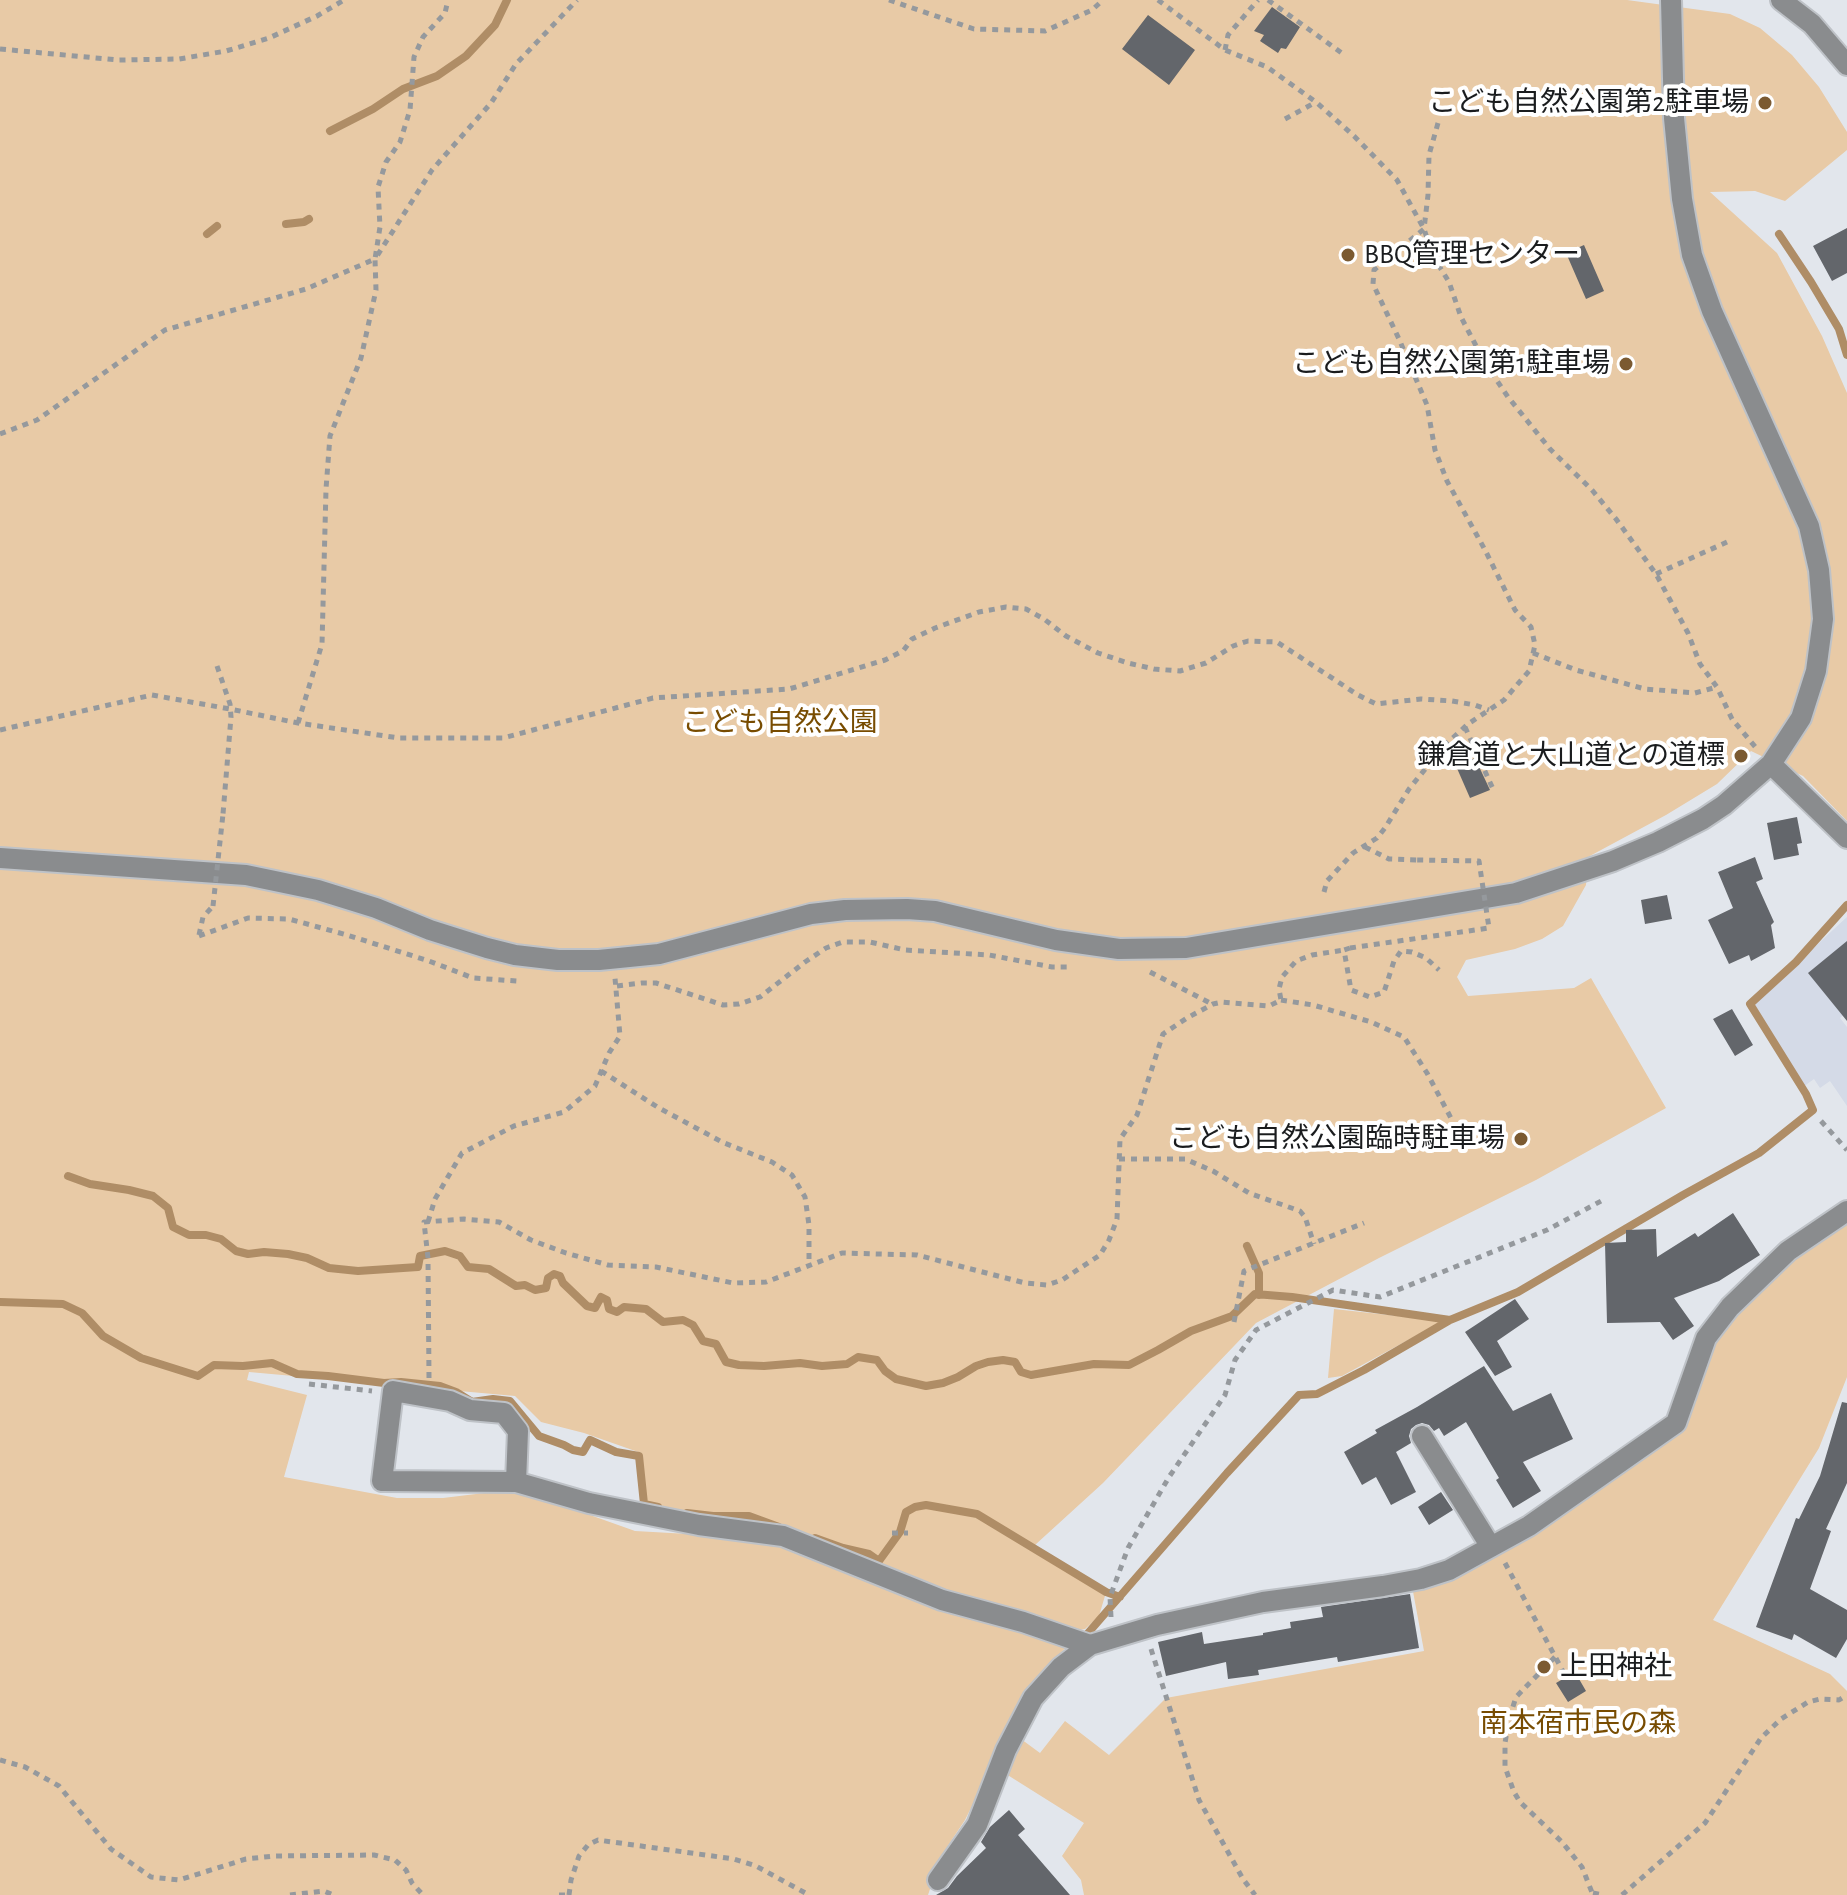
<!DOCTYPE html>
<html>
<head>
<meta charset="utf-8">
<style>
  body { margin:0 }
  canvas { display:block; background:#e2e6ec }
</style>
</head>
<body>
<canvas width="1847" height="1895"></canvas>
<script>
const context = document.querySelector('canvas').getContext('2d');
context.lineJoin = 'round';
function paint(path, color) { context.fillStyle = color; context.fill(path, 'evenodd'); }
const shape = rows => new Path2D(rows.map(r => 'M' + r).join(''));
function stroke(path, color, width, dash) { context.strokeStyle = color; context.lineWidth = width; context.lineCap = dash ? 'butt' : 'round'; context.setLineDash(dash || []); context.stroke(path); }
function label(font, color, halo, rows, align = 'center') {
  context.font = font + ' "Alegreya Sans","Noto Sans JP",sans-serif'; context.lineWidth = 8; context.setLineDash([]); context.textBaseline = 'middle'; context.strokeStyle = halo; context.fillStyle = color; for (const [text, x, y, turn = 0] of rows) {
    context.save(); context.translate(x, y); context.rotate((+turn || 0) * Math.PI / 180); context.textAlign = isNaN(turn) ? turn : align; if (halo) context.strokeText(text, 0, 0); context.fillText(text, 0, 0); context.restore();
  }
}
const built = shape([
  [1847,917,1847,1012,1840,1018,1847,1027,1847,1106,1830,1081,1820,1088,1814,1079,1803,1087,1752,1005]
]);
const green = shape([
  [0,0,1627,0,1730,14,1760,28,1792,55,1819,87,1847,132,1847,150,1785,201,1755,191,1710,192,1777,253,1822,336,1847,393,1847,821,1803,776,1751,751,1717,784,1666,815,1588,857,1586,885,1563,926,1542,939,1515,949,1466,960,1457,977,1468,996,1574,988,1591,978,1666,1108,1536,1180,1379,1258,1256,1323,1103,1483,1035,1545,1107,1589,1099,1616,1085,1629,1074,1631,864,1565,785,1533,705,1525,646,1512,641,1453,584,1433,541,1422,515,1396,249,1372,247,1380,307,1395,284,1477,397,1498,443,1498,517,1489,635,1531,778,1539,930,1603,1070,1643,1026,1690,1001,1738,978,1794,965,1820,933,1868,932,1883,928,1895,0,1895],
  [1847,1216,1847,1377,1819,1448,1713,1620,1830,1674,1847,1691,1847,1895,1084,1895,1081,1880,1062,1856,1084,1823,1006,1774,1021,1739,1040,1753,1065,1721,1109,1755,1166,1698,1424,1651,1412,1586,1683,1428,1715,1339,1790,1255],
  [1334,1309,1443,1321,1342,1376,1328,1378]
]);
const stream = shape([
  [330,131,373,109,403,89,437,76,466,56,495,25,507,0],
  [286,224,304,222,309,219],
  [207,234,217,226],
  [1779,234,1811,282,1839,329,1847,355],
  [68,1176,90,1184,129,1190,153,1196,168,1208,173,1227,189,1235,206,1235,221,1239,236,1251,248,1254,264,1252,288,1254,307,1258,329,1268,358,1271,418,1267,420,1256,445,1251,460,1256,468,1267,489,1269,516,1286,525,1285,535,1290,546,1288,548,1278,554,1274,560,1276,563,1283,587,1306,595,1308,601,1297,607,1300,609,1309,617,1312,624,1307,646,1309,663,1322,683,1320,693,1325,703,1341,716,1344,726,1362,739,1365,764,1366,800,1363,822,1366,847,1364,858,1357,877,1360,885,1371,896,1379,926,1386,943,1383,958,1377,976,1366,988,1362,1003,1360,1015,1362,1021,1372,1031,1375,1094,1364,1129,1365,1158,1350,1191,1331,1232,1316,1255,1294,1292,1297,1450,1320],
  [1247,1246,1259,1273,1259,1295],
  [0,1302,63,1304,82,1313,103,1336,141,1358,198,1376,214,1365,243,1366,272,1363,297,1374,328,1376,384,1383,401,1382,440,1386,456,1392,472,1402,493,1399,510,1401,539,1436,564,1445,573,1450,583,1452,590,1440,616,1452,639,1456,644,1504,658,1507],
  [687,1513,713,1516,749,1516,779,1527],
  [815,1538,843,1548,869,1554,879,1561,900,1532,906,1512,915,1507,926,1505,977,1514,1106,1592,1120,1597],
  [1082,1640,1227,1473,1299,1395,1317,1394,1364,1370,1450,1320,1518,1292,1683,1195,1759,1153,1813,1110,1806,1094,1750,1004,1796,962,1847,905]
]);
const building = shape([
  [1272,7,1300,27,1286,49,1281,48,1278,53,1260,41,1264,35,1254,31],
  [1148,15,1195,50,1169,85,1122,49],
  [1847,228,1847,273,1832,281,1813,246],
  [1584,245,1604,291,1586,299,1566,253],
  [1475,758,1490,790,1470,798,1456,766],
  [1797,817,1802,843,1797,844,1799,855,1774,860,1767,823],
  [1755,857,1763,879,1756,882,1774,922,1771,925,1775,948,1751,961,1749,955,1729,964,1708,920,1733,908,1718,872],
  [1667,895,1672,919,1645,924,1641,900],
  [1847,941,1847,1021,1808,973],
  [1732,1009,1753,1045,1735,1056,1713,1019],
  [1733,1213,1760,1255,1719,1281,1674,1298,1694,1326,1673,1340,1660,1322,1607,1323,1605,1243,1626,1242,1626,1230,1656,1229,1657,1257,1695,1233,1698,1237],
  [1515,1299,1529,1319,1497,1341,1512,1367,1495,1376,1465,1332],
  [1484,1366,1513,1411,1551,1393,1573,1439,1523,1462,1541,1491,1513,1508,1496,1480,1499,1478,1466,1422,1444,1436,1439,1428,1434,1431,1429,1425,1422,1423,1416,1425,1411,1429,1409,1436,1411,1443,1396,1452,1416,1492,1391,1505,1376,1477,1362,1485,1344,1452,1377,1433,1375,1430,1417,1407],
  [1842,1402,1847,1403,1847,1483,1826,1529,1831,1531,1810,1589,1847,1610,1847,1639,1836,1658,1794,1634,1792,1640,1756,1627,1796,1518,1799,1519,1820,1476],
  [1441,1492,1453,1510,1429,1525,1418,1507],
  [1410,1594,1419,1648,1338,1662,1337,1657,1258,1670,1259,1675,1228,1679,1226,1662,1166,1676,1158,1642,1202,1632,1204,1644,1263,1635,1263,1633,1291,1628,1290,1622,1323,1617,1321,1607],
  [1575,1672,1586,1691,1568,1702,1556,1683],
  [1009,1810,1025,1829,1018,1835,1070,1895,936,1895,948,1888,957,1876,986,1848,981,1842,990,1827]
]);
const path = shape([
  [889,0,974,29,1045,31,1092,10,1103,0],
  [1158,0,1225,50,1267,67,1316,102,1354,136,1397,180,1424,229,1433,256,1449,282,1461,317,1485,363,1508,397,1550,449,1592,490,1616,519,1656,574,1688,633,1700,664,1717,687,1732,719,1757,749],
  [1268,0,1343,54],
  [0,49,118,60,179,59,226,51,269,38,317,16,344,0],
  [1225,50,1228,35,1258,0],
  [1285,119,1316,102],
  [0,434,37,420,165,330,306,289,375,259,380,227,378,187,386,162,400,142,410,110,414,57,423,37,445,13,448,0],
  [1656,574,1727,542],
  [1533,653,1576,670,1645,689,1695,693,1717,687],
  [217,666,230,704,231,717,223,814],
  [298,723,322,644,326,489,330,436,361,358,376,290,375,259,432,170,491,103,516,64,577,0],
  [1465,727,1493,789],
  [0,730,152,695,230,709,298,723,399,738,503,738,653,698,789,689,885,660,903,651,912,639,935,628,979,612,1006,607,1026,609,1044,619,1066,636,1098,653,1128,663,1154,669,1180,671,1206,663,1233,646,1248,641,1277,642,1358,695,1376,704,1421,699,1452,701,1475,705,1489,710],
  [1365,847,1389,859,1417,860],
  [1324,892,1327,881,1353,853,1377,838,1385,828,1409,789,1444,746,1468,724,1504,700,1529,671,1535,645,1531,627,1515,610,1485,550,1447,481,1435,450,1427,405,1399,339,1373,284,1374,270,1424,229,1428,195,1429,155,1438,123],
  [199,935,203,917,213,906],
  [199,936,248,918,289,919,347,935,429,961,473,978,517,981],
  [1350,948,1344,950,1351,990,1370,997,1384,992,1394,961,1401,951,1412,952,1426,958,1439,970],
  [1150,972,1212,1004],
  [617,986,642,983,656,983,723,1005,739,1004,760,997,805,962,826,948,843,942,870,942,905,950,989,955,1052,967,1068,967],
  [1281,1000,1313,1005,1371,1022,1404,1037,1427,1073,1452,1120],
  [601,1071,659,1108,722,1142,772,1162,792,1175,805,1197,809,1225,809,1265],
  [1821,1121,1847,1150],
  [1119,1159,1185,1159,1213,1171,1249,1193,1300,1211,1305,1217,1314,1244],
  [428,1222,435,1199,462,1153,514,1126,564,1112,595,1086,609,1053,620,1036,615,978],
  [1234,1322,1244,1271,1364,1223],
  [429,1378,428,1258,424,1222,464,1219,499,1222,531,1240,566,1253,608,1265,656,1267,733,1283,766,1282,842,1253,917,1255,1025,1283,1047,1285,1062,1280,1100,1255,1109,1240,1117,1219,1120,1139,1137,1115,1163,1034,1187,1018,1213,1004,1222,1002,1269,1006,1281,1000,1279,989,1282,977,1296,961,1312,955,1344,950],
  [309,1384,372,1391],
  [892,1533,908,1533],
  [1505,1563,1566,1677],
  [1111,1617,1110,1597,1128,1548,1169,1477,1225,1395,1235,1360,1256,1330,1333,1290,1380,1297,1547,1230,1603,1200],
  [1151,1649,1199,1800,1243,1879,1255,1895],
  [1555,1657,1516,1697,1509,1719,1505,1743,1505,1767,1514,1792,1520,1802,1562,1842,1582,1867,1593,1895],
  [0,1760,25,1767,59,1786,111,1849,151,1877,179,1880,246,1859,274,1856,374,1855,395,1860,406,1870,412,1883,423,1895],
  [1593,1893,1603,1895],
  [290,1895,324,1891,333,1895],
  [559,1895,569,1895],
  [569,1895,571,1880,579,1856,588,1845,598,1840,734,1859,756,1866,809,1895],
  [1622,1895,1705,1823,1761,1738,1781,1719,1808,1702,1820,1699,1839,1700,1847,1695]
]);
const minor = shape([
  [1781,0,1812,24,1847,65],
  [1771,764,1847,838],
  [0,858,246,875,318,890,376,908,430,930,487,948,515,955,558,960,599,960,659,954,811,914,845,910,907,909,935,911,1056,940,1119,949,1186,948,1516,893,1613,861,1658,842,1703,819,1724,805,1771,764,1801,718,1816,671,1823,619,1819,570,1809,526,1712,311,1692,255,1682,199,1674,118,1671,0],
  [1422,1436,1491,1547],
  [516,1482,518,1431,504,1413,470,1410,450,1401,393,1391,382,1481,516,1482,589,1503,699,1525,783,1536,942,1600,1023,1622,1090,1645],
  [938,1880,977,1825,1006,1750,1033,1698,1061,1667,1090,1645,1157,1625,1263,1602,1383,1586,1421,1579,1449,1570,1529,1526,1676,1423,1706,1338,1730,1307,1788,1251,1847,1211]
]);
const pathBridge = shape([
  [213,906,223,814],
  [1350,948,1489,928,1479,861,1417,860]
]);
const markers = [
  [1765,103,8,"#7b5a31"],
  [1348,255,8,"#7b5a31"],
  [1626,364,8,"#7b5a31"],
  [1741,756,8,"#7b5a31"],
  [1521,1139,8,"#7b5a31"],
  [1544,1667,8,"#7b5a31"]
];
const poiNames = [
  ["こども自然公園第2駐車場",1749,103],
  ["BBQ管理センター",1364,255,"left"],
  ["こども自然公園第1駐車場",1610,364],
  ["鎌倉道と大山道との道標",1725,756],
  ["こども自然公園臨時駐車場",1505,1139],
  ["上田神社",1560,1667,"left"]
];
const parkNames = [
  ["こども自然公園",780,723],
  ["南本宿市民の森",1578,1724]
];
paint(built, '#d4dae7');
paint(green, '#e8caa6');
stroke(stream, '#af8d66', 8);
paint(building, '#63666b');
stroke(minor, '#bec2c7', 24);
stroke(path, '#95999d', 5, [6, 6]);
stroke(minor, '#8a8c8e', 20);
stroke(pathBridge, '#95999d', 5, [6, 6]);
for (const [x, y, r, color] of markers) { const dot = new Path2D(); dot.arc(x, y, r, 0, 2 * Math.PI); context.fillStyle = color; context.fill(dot); stroke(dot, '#fff', 3); }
label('28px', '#1a1c1e', '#fff', poiNames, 'right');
label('28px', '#784c01', '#fff', parkNames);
</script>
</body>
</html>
